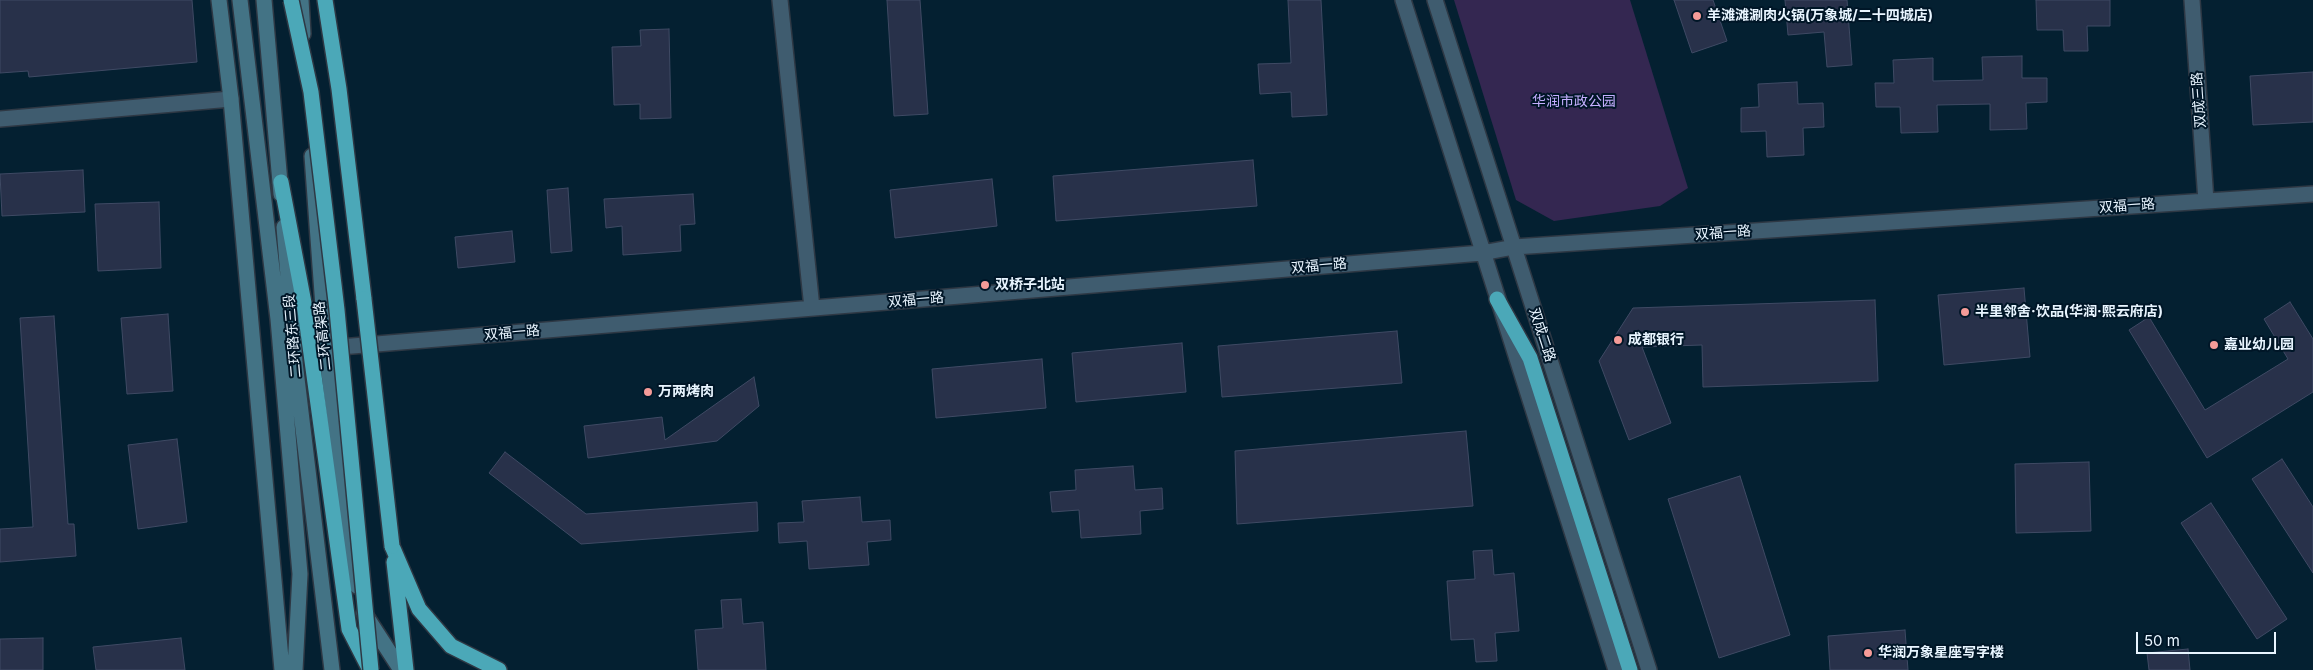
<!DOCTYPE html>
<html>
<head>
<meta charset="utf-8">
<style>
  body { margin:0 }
  #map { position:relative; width:2313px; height:670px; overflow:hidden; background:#042031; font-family:Inter,sans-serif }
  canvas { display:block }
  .scale { position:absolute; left:2136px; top:632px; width:140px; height:22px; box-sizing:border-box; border:2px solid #e8f5ff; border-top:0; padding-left:6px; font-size:15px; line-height:18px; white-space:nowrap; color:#e8f5ff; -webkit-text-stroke:4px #001627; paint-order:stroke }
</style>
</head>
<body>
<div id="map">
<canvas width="2313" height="670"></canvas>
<div class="scale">50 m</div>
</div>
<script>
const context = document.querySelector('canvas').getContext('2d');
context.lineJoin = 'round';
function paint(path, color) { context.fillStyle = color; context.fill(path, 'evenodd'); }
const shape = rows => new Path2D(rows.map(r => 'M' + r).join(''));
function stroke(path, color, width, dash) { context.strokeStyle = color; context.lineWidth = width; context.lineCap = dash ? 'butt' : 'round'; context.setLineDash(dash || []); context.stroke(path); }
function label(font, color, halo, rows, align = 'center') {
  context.font = font + ' Inter,"Noto Sans SC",sans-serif'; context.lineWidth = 4; context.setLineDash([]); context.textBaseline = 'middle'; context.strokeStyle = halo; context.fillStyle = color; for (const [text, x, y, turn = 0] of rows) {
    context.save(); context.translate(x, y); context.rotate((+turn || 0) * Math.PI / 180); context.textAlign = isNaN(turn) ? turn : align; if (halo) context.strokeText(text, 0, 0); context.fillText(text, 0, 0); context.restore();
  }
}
const green = shape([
  [1454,0,1630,0,1688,188,1660,206,1554,221,1516,200]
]);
const building = shape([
  [0,0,192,0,197,62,29,77,28,71,0,73,0,0],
  [887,0,920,0,928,114,894,116,887,0],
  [1288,0,1321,0,1327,115,1292,117,1291,92,1260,94,1258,64,1291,63,1288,0],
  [1674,0,1713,0,1727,41,1692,53,1674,0],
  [1785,0,1847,0,1852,65,1827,67,1824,32,1788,35,1785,0],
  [2036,0,2110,0,2110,26,2087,26,2088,51,2064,51,2063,30,2037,30,2036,0],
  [669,29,671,118,640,119,640,104,614,105,612,47,641,46,640,30,669,29],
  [2022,56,2022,78,2047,78,2047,102,2026,103,2027,129,1990,130,1990,104,1937,105,1938,132,1901,133,1900,107,1876,107,1875,83,1894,83,1893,60,1933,58,1933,81,1983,80,1982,57,2022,56],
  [2313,72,2313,122,2253,125,2250,76,2313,72],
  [1797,82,1798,104,1823,103,1824,127,1803,128,1804,155,1767,157,1766,131,1741,132,1741,108,1759,107,1758,84,1797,82],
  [1253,160,1257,206,1056,221,1053,176,1253,160],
  [83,170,85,212,2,216,0,174,83,170],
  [992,179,997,226,895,238,890,190,992,179],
  [568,188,572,251,551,253,547,190,568,188],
  [693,194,695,224,680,225,681,251,623,255,622,226,606,228,604,199,693,194],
  [159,202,161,268,98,271,95,204,159,202],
  [512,231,515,262,458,268,455,237,512,231],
  [2024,288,2030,357,1944,365,1938,295,2024,288],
  [1875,300,1878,381,1703,387,1702,345,1642,347,1671,423,1629,440,1599,361,1633,308,1875,300],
  [2290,302,2313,339,2313,392,2207,458,2129,330,2149,317,2205,410,2288,359,2264,319,2290,302],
  [168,314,173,391,127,394,121,318,168,314],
  [54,316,68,524,74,524,76,556,0,562,0,529,33,527,20,318,54,316],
  [1397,331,1402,383,1222,397,1218,346,1397,331],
  [1182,343,1186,392,1076,402,1072,353,1182,343],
  [1042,359,1046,408,936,418,932,369,1042,359],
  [754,377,759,406,717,441,588,458,584,426,662,417,665,440,754,377],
  [1466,431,1473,506,1237,524,1235,451,1466,431],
  [177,439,187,522,138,529,128,445,177,439],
  [505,452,586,514,757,502,758,531,581,544,489,473,505,452],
  [2282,459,2313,507,2313,573,2252,479,2282,459],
  [2089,462,2091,531,2016,533,2015,464,2089,462],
  [1133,466,1135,490,1162,488,1163,509,1140,511,1141,534,1081,538,1079,510,1052,512,1050,492,1076,490,1075,470,1133,466],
  [1740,476,1790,635,1719,658,1668,499,1740,476],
  [860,497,862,522,890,520,891,540,867,542,869,565,809,569,807,541,779,543,778,523,804,522,802,501,860,497],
  [2211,503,2287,619,2257,639,2181,523,2211,503],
  [1492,550,1494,575,1514,573,1519,631,1495,633,1497,661,1476,662,1474,639,1451,640,1447,581,1475,579,1473,551,1492,550],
  [741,599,743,624,763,622,766,670,698,670,695,630,723,628,721,600,741,599],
  [1905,630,1908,670,1830,670,1828,636,1905,630],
  [43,638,43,670,0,670,0,639,43,638],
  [181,638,185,670,96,670,93,647,181,638],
  [2188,649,2190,670,2149,670,2147,653,2188,649]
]);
const street = shape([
  [780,0,812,308],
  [1403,0,1616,670],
  [1435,0,1649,670],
  [2192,0,2206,201],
  [0,119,231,99],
  [328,348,1482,253,1514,247,2313,194]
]);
const secondary = shape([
  [219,0,231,99,282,670],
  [240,0,278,319,300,574,295,670],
  [264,0,281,194],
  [301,0,303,34],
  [312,156,326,348,350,548,357,586],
  [284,227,295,362,332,670],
  [364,613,401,670]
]);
const highway = shape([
  [325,0,339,89,364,299],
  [281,182,304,303,349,629,370,670],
  [1497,299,1530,358,1630,670],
  [392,546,419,609,451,646,499,670],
  [394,562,406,670]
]);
const highwayBridge = shape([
  [291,0,311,92,337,310,371,670],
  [364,299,392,546]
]);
const markers = [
  [1697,16,5,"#f59b98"],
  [985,285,5,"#f59b98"],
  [1965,312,5,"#f59b98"],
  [1618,340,5,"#f59b98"],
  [2214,345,5,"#f59b98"],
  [648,392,5,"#f59b98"],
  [1868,653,5,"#f59b98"]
];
const poiNames = [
  ["羊滩滩涮肉火锅(万象城/二十四城店)",1707,16],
  ["双桥子北站",995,285],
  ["半里邻舍·饮品(华润·熙云府店)",1975,312],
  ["成都银行",1628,340],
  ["嘉业幼儿园",2224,345],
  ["万两烤肉",658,392],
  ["华润万象星座写字楼",1878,653]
];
const streetNames = [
  ["双成三路",2199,100,-94],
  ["双福一路",2127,206,-4],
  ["双福一路",1723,233,-4],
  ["双福一路",1319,266,-5],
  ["双福一路",916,300,-5],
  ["双福一路",512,333,-5],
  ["双成二路",1542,335,72],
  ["二环路东三段",293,336,-95],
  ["二环高架路",323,336,-96]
];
const parkNames = [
  ["华润市政公园",1574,102]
];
paint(green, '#342751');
paint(building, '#28314a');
stroke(building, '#3f4a64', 1);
stroke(street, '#2e3844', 18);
stroke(secondary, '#2e3844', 18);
stroke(highway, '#2e3844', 18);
stroke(street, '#3f5c6f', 15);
stroke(secondary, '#437385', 15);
stroke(highway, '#4ba8b8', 15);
stroke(highwayBridge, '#2e3844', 18, []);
stroke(highwayBridge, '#4ba8b8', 15);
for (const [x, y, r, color] of markers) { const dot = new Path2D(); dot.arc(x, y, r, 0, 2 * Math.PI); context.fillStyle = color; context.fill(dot); stroke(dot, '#001627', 2); }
label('bold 14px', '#e8f5ff', '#001627', poiNames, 'left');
label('14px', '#e8f5ff', '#001627', streetNames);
label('14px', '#c5afff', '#001627', parkNames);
</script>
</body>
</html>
